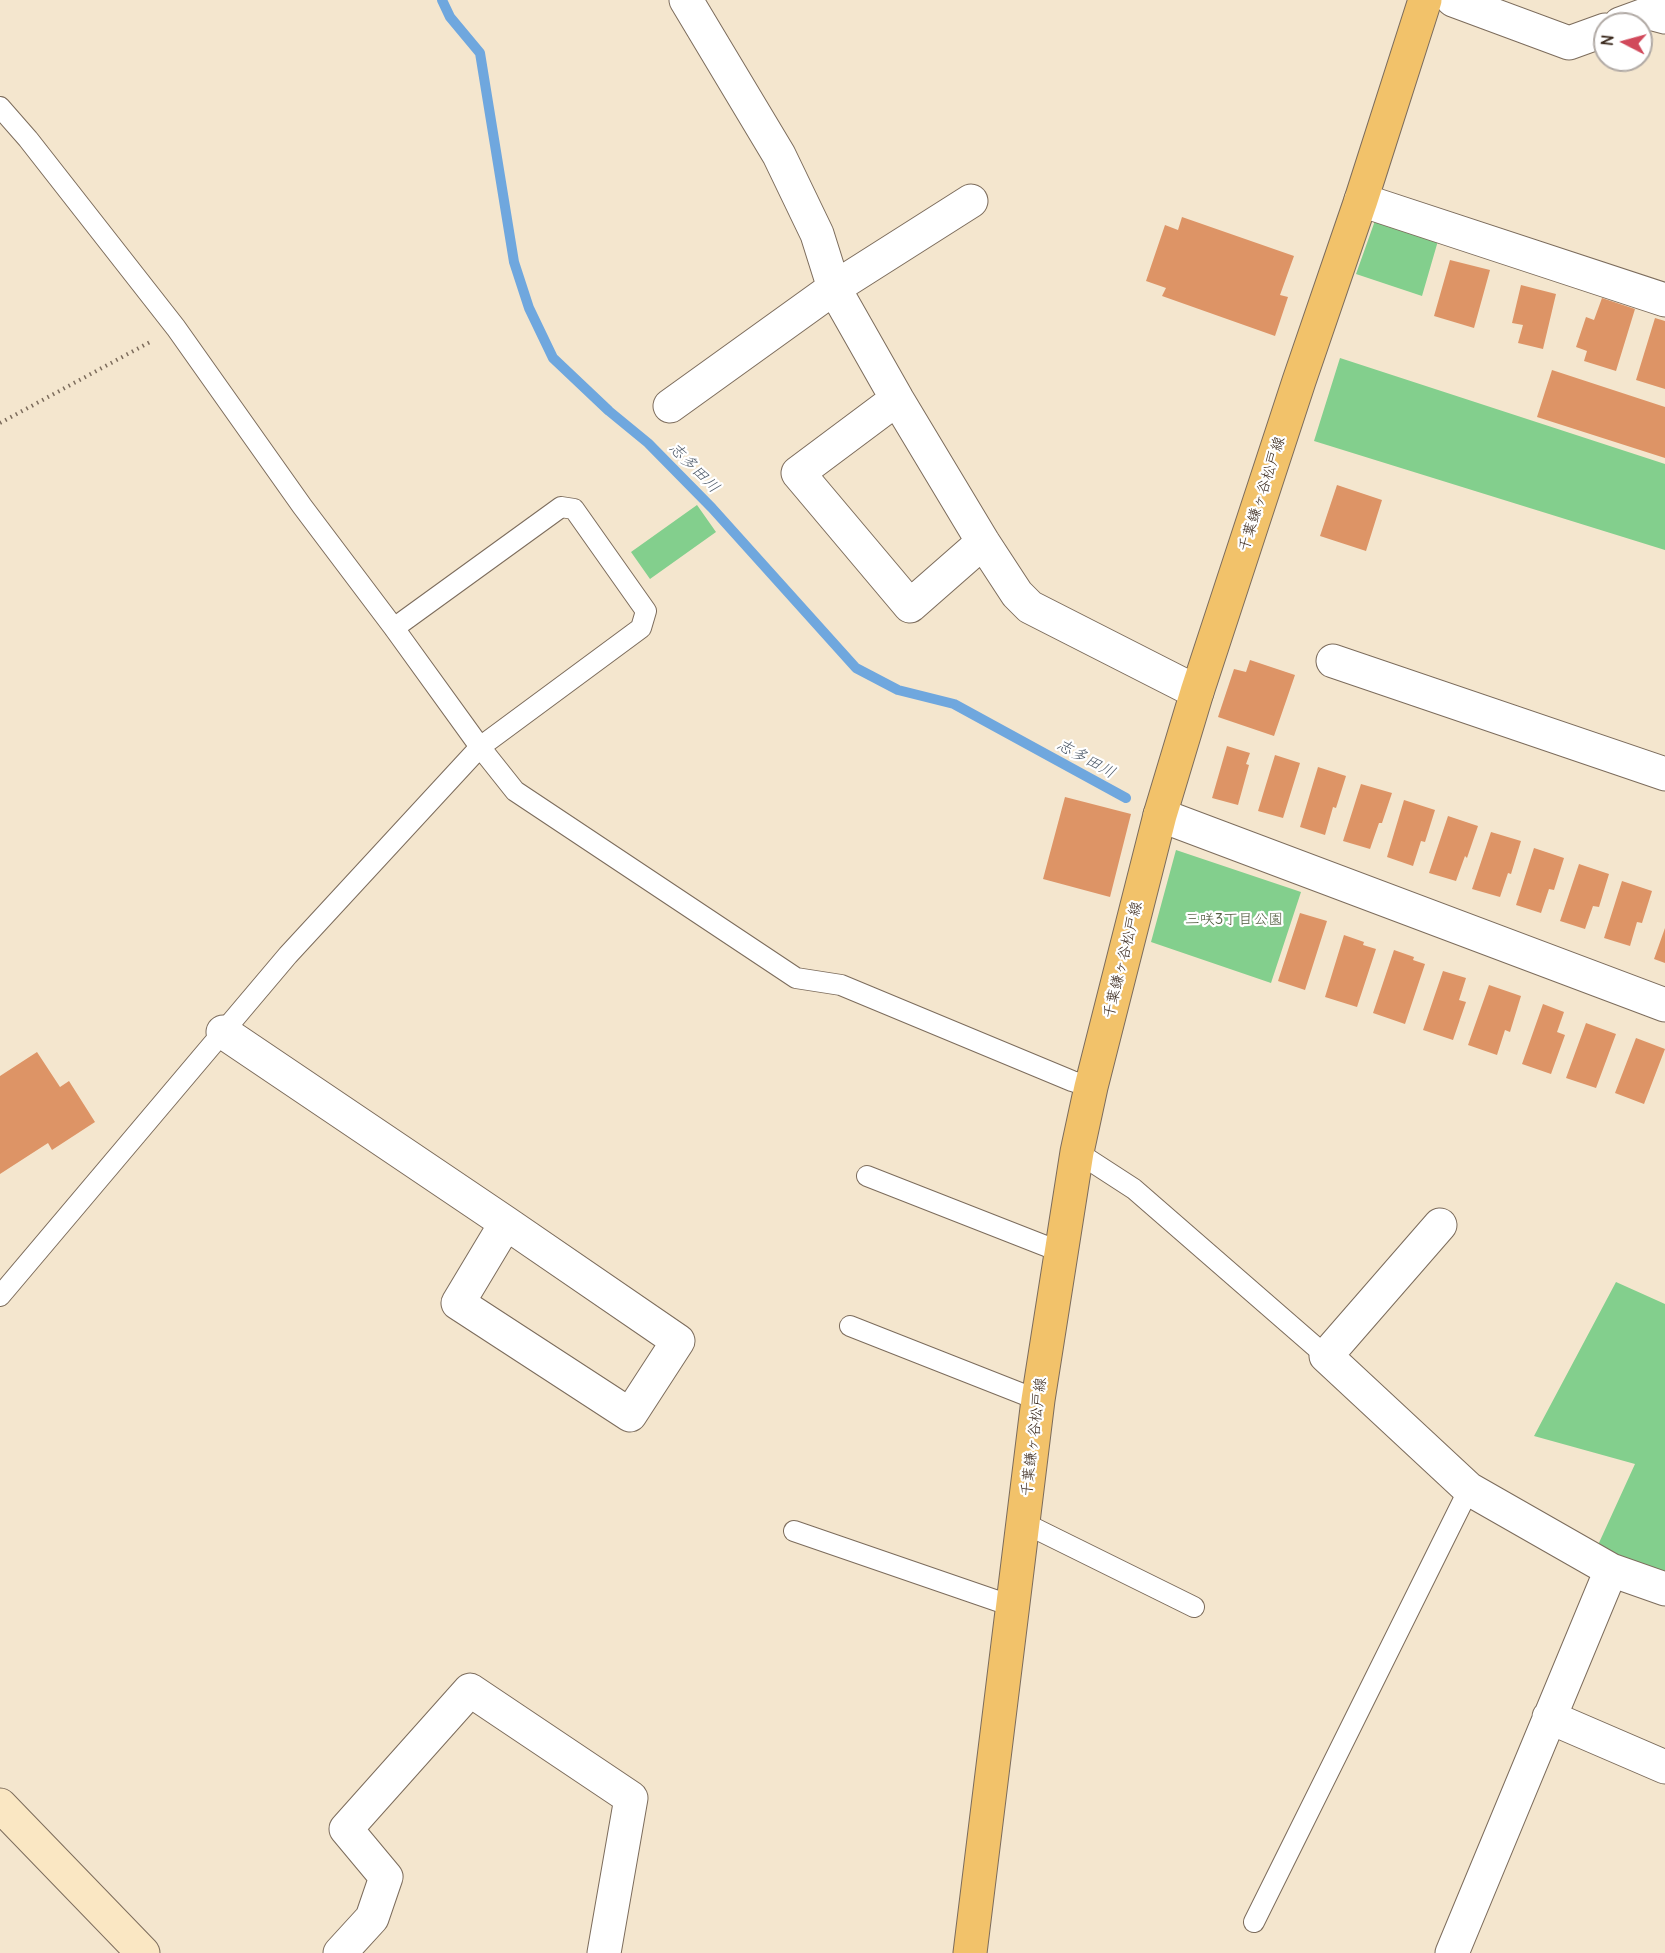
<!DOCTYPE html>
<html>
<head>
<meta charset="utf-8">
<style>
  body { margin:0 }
  #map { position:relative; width:1665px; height:1953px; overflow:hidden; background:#f4e6ce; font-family:Delius,sans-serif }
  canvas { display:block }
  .north { position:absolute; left:1593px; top:12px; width:60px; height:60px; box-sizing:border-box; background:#fff; border:2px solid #b1aaa5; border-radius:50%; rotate:276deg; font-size:16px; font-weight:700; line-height:24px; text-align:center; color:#3b2a1e }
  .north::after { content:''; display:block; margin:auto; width:21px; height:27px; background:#d1495b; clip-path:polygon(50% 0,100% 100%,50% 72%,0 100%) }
</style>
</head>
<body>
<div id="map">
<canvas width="1665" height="1953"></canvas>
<div class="north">N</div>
</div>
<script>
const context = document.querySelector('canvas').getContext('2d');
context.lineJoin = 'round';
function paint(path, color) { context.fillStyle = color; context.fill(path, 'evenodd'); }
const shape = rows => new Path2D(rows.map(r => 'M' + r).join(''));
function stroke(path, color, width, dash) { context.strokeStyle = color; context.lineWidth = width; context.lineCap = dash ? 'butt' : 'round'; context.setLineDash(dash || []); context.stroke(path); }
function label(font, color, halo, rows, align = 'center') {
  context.font = font + ' Delius,"Klee One",sans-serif'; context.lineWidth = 4.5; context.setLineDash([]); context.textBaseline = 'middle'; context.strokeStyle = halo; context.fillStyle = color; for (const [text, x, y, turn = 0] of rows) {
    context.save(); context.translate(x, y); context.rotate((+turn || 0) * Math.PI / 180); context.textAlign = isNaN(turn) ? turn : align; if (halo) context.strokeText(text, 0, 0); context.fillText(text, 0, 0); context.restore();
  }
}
const green = shape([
  [1377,215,1442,227,1422,296,1356,274],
  [1340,358,1665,464,1665,550,1314,441],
  [697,505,716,532,650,579,631,552],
  [1176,850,1301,892,1271,983,1151,942],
  [1616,1282,1665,1304,1665,1580,1598,1545,1635,1464,1534,1436]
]);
const stream = shape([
  [442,0,450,17,480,53,514,262,529,308,553,358,609,411,648,443,712,508,856,668,898,690,954,704,1126,798]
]);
const building = shape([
  [1182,217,1294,256,1280,295,1288,297,1275,336,1162,296,1166,288,1146,281,1165,225,1178,230],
  [1450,260,1490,270,1474,328,1434,316],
  [1521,285,1556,294,1543,349,1518,343,1523,325,1512,323],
  [1602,298,1635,309,1616,371,1584,361,1587,351,1576,347,1586,317,1594,320],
  [1655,318,1665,321,1665,389,1636,380],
  [1552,370,1665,407,1665,458,1537,417],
  [1337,485,1382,500,1366,551,1320,536],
  [1250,660,1295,675,1274,736,1218,717,1234,669,1246,672],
  [1227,746,1250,753,1246,764,1249,765,1238,805,1212,798],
  [1275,755,1300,763,1283,818,1258,811],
  [1318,767,1346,776,1336,808,1333,807,1325,835,1300,827],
  [1361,784,1392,793,1382,823,1379,823,1370,849,1343,841],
  [1065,797,1131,814,1110,897,1043,879],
  [1404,800,1435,810,1425,842,1421,841,1413,866,1387,857],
  [1448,816,1478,826,1467,858,1465,856,1456,881,1429,873],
  [1491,832,1521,841,1511,874,1508,873,1500,897,1472,889],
  [1534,848,1564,858,1554,890,1549,889,1541,913,1516,905],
  [1579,864,1609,874,1599,907,1593,906,1585,929,1560,921],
  [1622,881,1652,891,1642,923,1637,922,1630,946,1604,938],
  [1300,913,1327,921,1305,990,1278,981],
  [1665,928,1665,963,1654,959],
  [1344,935,1364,942,1363,945,1376,949,1357,1007,1325,997],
  [1394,950,1414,957,1413,960,1425,964,1405,1024,1373,1013],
  [1443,971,1466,978,1459,1000,1466,1002,1453,1040,1423,1030],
  [1489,985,1521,996,1510,1032,1505,1030,1497,1055,1468,1045],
  [1543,1004,1564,1012,1557,1032,1565,1035,1551,1074,1522,1064],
  [1586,1023,1616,1034,1596,1088,1566,1078],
  [1636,1038,1665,1049,1644,1104,1615,1093],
  [37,1052,60,1087,69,1081,95,1122,52,1150,48,1143,0,1174,0,1076]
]);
const path = shape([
  [0,423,150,342]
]);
const lane = shape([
  [0,107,28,139,176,328,302,506,394,628,480,747,515,791,796,978,841,985,1072,1081,1091,1087],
  [1077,1152,1134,1189,1326,1356],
  [867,1176,1061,1252],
  [0,1296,288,955,480,747,641,628,646,611,574,509,561,507,394,628],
  [850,1326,1038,1400],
  [1024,1523,1194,1607],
  [794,1531,1012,1606],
  [1254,1922,1469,1489]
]);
const street = shape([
  [686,0,779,155,817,234,834,288,897,399,983,542,1017,594,1030,607,1197,692],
  [1453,0,1569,43,1605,30],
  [1620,24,1650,13,1665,17],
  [1361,200,1665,300],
  [897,399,798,473,910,606,983,542],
  [670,406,834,288,971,201],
  [1333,661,1665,774],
  [1160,815,1665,1005],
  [223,1032,506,1223,678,1341,630,1415,458,1303,506,1223],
  [1440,1225,1326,1356,1469,1489,1611,1570,1665,1589],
  [1549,1717,1665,1767],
  [340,1953,372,1918,386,1877,346,1829,470,1690,631,1798,604,1953],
  [1452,1953,1611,1570]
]);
const secondary = shape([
  [0,1805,143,1953]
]);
const primary = shape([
  [970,1953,1038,1400,1077,1152,1091,1087,1160,815,1197,692,1299,381,1361,200,1425,0]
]);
const streetNames = [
  ["千葉鎌ヶ谷松戸線",1262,494,-72],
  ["千葉鎌ヶ谷松戸線",1123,960,-76],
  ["千葉鎌ヶ谷松戸線",1034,1437,-83]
];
const parkNames = [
  ["三咲3丁目公園",1234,920]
];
const waterNames = [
  ["志多田川",694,468,45],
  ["志多田川",1086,759,29]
];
paint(green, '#83cf8d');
stroke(stream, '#6fa7de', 10);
paint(building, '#dd9466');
stroke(lane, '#7c6c5c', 22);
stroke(street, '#7c6c5c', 35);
stroke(secondary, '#7c6c5c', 35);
stroke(primary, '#7c6c5c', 35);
stroke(path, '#7c6c5c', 4, [1.5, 4.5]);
stroke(lane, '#fff', 20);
stroke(street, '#fff', 33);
stroke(secondary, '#fae7c3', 33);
stroke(primary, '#f2c26a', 33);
label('15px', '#3b2a1e', '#fff', streetNames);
label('15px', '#515c3f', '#fff', parkNames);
label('italic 16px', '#505c6b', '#fff', waterNames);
</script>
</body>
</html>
